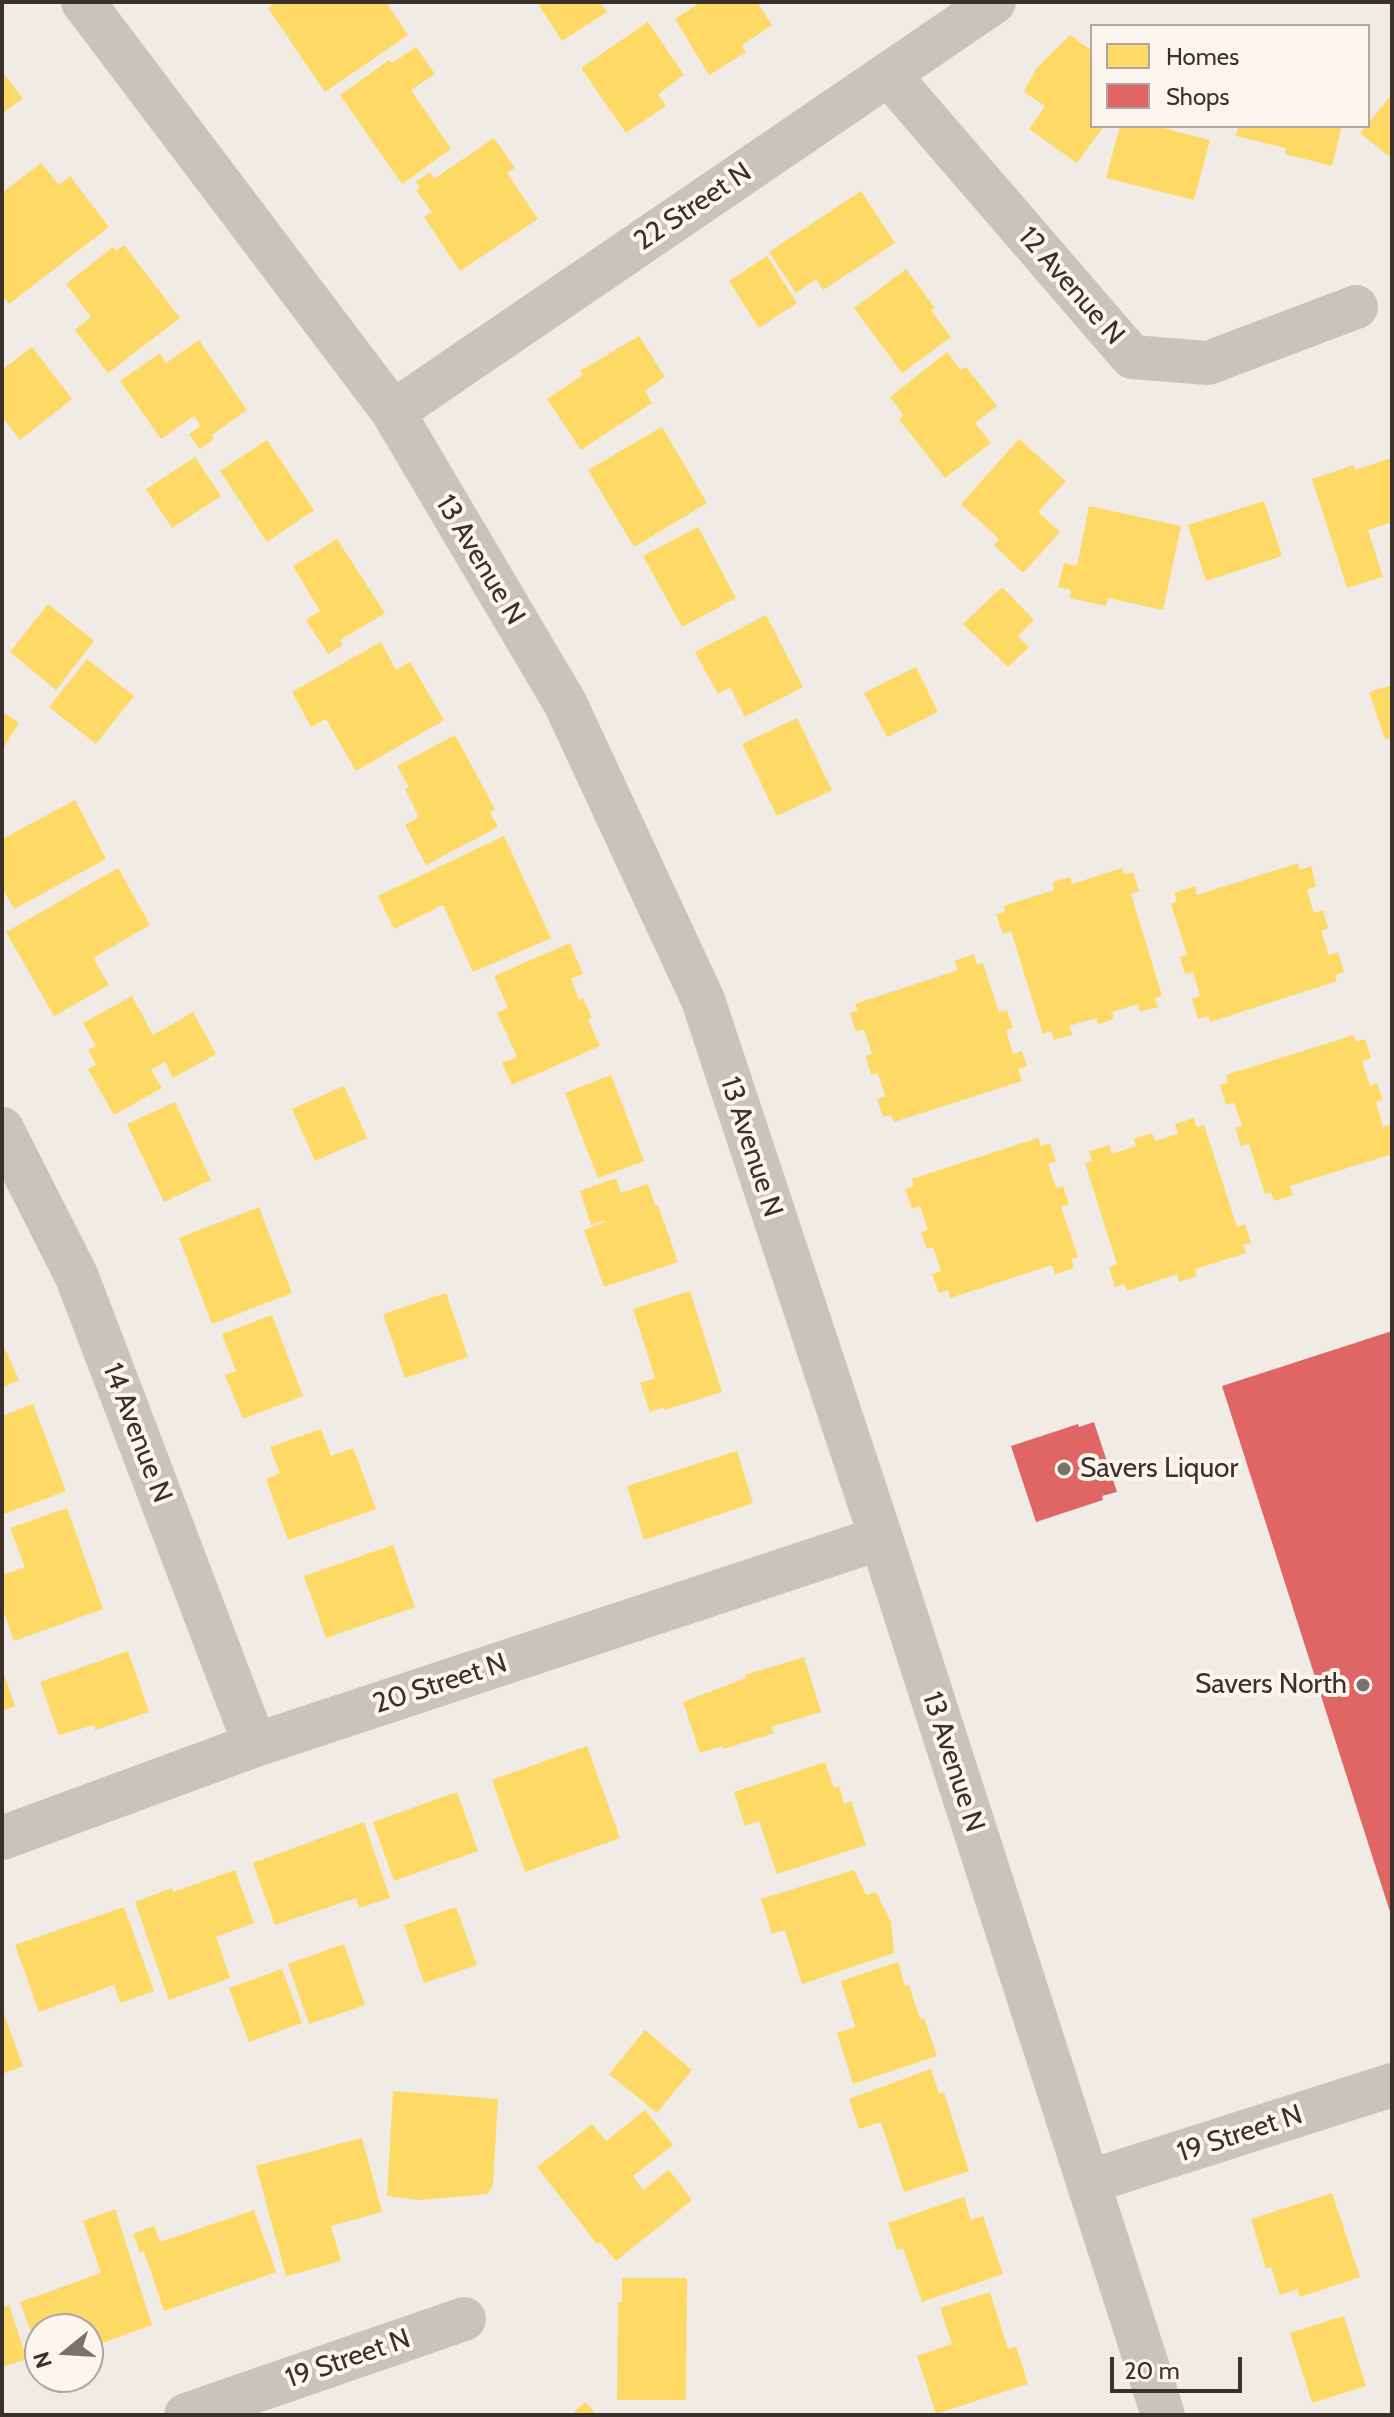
<!DOCTYPE html>
<html>
<head>
<meta charset="utf-8">
<style>
  body { margin:0 }
  #map { position:relative; width:1394px; height:2417px; overflow:hidden; background:#f0ebe5; font-family:Cabin,sans-serif }
  canvas { display:block }
  .frame { position:absolute; inset:0; border:4px solid #3b302b; pointer-events:none }
  .legend { position:absolute; left:1090px; top:24px; width:280px; height:104px; box-sizing:border-box; background:#fbf5ee; border:2px solid #aea6a0; margin:0; padding:10px 14px; list-style:none; font-size:24px; color:#3b302b }
  .legend li { display:flex; align-items:center; gap:16px; height:40px }
  .legend b { width:40px; border:2px solid #aea6a0 }
  .north { position:absolute; left:24px; top:2313px; width:80px; height:80px; box-sizing:border-box; background:#fbf5ee; border:2px solid #aea6a0; border-radius:50%; rotate:252deg; font-size:22px; font-weight:700; line-height:32px; text-align:center; color:#3b302b }
  .north::after { content:''; display:block; margin:auto; width:28px; height:36px; background:#7a716c; clip-path:polygon(50% 0,100% 100%,50% 72%,0 100%) }
  .scale { position:absolute; left:1110px; top:2357px; width:132px; height:36px; box-sizing:border-box; border:4px solid #3b302b; border-top:0; padding-left:10px; font-size:24px; line-height:28px; white-space:nowrap; color:#3b302b; -webkit-text-stroke:6px #fbf5ee; paint-order:stroke }
</style>
</head>
<body>
<div id="map">
<canvas width="1394" height="2417"></canvas>
<div class="frame"></div>
<ul class="legend">
<li><b style="height:22px;background:#ffd966"></b>Homes</li>
<li><b style="height:22px;background:#e06666"></b>Shops</li>
</ul>
<div class="north">N</div>
<div class="scale">20 m</div>
</div>
<script>
const context = document.querySelector('canvas').getContext('2d');
context.lineJoin = 'round';
function paint(path, color) { context.fillStyle = color; context.fill(path, 'evenodd'); }
const shape = rows => new Path2D(rows.map(r => 'M' + r).join(''));
function stroke(path, color, width, dash) { context.strokeStyle = color; context.lineWidth = width; context.lineCap = dash ? 'butt' : 'round'; context.setLineDash(dash || []); context.stroke(path); }
function label(font, color, halo, rows, align = 'center') {
  context.font = font + ' Cabin,sans-serif'; context.lineWidth = 8; context.setLineDash([]); context.textBaseline = 'middle'; context.strokeStyle = halo; context.fillStyle = color; for (const [text, x, y, turn = 0] of rows) {
    context.save(); context.translate(x, y); context.rotate((+turn || 0) * Math.PI / 180); context.textAlign = isNaN(turn) ? turn : align; if (halo) context.strokeText(text, 0, 0); context.fillText(text, 0, 0); context.restore();
  }
}
const homes = shape([
  [277,2,386,2,408,35,325,92,268,8],
  [537,2,600,2,607,12,562,41],
  [701,2,757,2,772,25,742,45,746,52,709,75,675,19],
  [648,22,684,75,658,94,666,106,626,133,581,68],
  [1070,35,1092,51,1092,126,1104,126,1077,163,1029,129,1045,106,1024,92,1036,69],
  [416,47,435,74,411,90,451,149,402,184,340,95,389,60,392,63],
  [2,72,23,98,2,114],
  [1392,94,1392,159,1360,133],
  [1120,126,1155,126,1210,140,1194,200,1106,178],
  [1238,126,1342,126,1332,166,1285,154,1286,148,1236,136],
  [494,138,515,168,507,173,538,219,460,271,424,217,432,212,416,190,420,188,416,182,430,172,434,179],
  [41,163,59,185,70,176,109,227,9,304,2,295,2,193],
  [861,191,895,243,823,290,816,279,796,293,769,252],
  [124,245,180,318,108,373,75,330,91,317,66,284,113,247,116,251],
  [767,256,797,303,759,328,729,281],
  [906,269,935,308,931,310,951,337,902,373,854,308],
  [639,336,665,377,645,391,652,403,581,450,547,399,583,375,580,371],
  [199,340,247,410,212,435,214,439,200,449,189,434,201,426,194,416,161,439,120,381,160,353,166,363],
  [32,347,72,399,20,440,2,417,2,370],
  [947,352,961,370,966,367,997,406,975,423,991,443,945,478,899,419,904,416,890,397],
  [662,427,707,503,634,547,588,470],
  [1019,439,1066,481,1038,512,1060,532,1023,573,994,545,999,539,961,504],
  [267,440,314,510,267,542,220,471],
  [195,457,221,496,172,528,146,489],
  [1391,458,1392,522,1368,530,1383,577,1347,588,1312,479,1354,465,1355,470],
  [1264,501,1282,556,1206,581,1188,525],
  [1089,506,1181,526,1163,610,1108,598,1106,606,1070,598,1071,590,1058,587,1064,563,1077,566],
  [698,527,736,598,682,627,643,556],
  [337,539,385,613,340,640,343,645,328,654,306,620,320,611,293,566],
  [1002,587,1034,620,1018,636,1029,647,1008,667,963,624],
  [48,604,94,641,56,690,10,652],
  [766,615,803,687,745,717,730,687,718,694,695,652],
  [381,642,396,670,410,662,444,720,356,771,326,719,311,727,292,692],
  [87,659,134,696,96,744,49,707],
  [916,667,938,712,887,737,864,693],
  [1392,685,1392,737,1385,739,1369,692],
  [2,711,19,723,2,750],
  [797,718,832,790,777,816,742,744],
  [455,735,495,809,490,812,498,827,426,865,405,825,419,817,405,789,409,787,397,766],
  [75,800,106,859,14,909,2,887,2,839],
  [504,836,551,938,473,972,443,905,394,929,378,896],
  [1298,863,1300,870,1311,866,1316,886,1307,890,1314,913,1323,910,1328,928,1321,931,1329,955,1338,952,1344,972,1335,975,1337,981,1210,1022,1208,1016,1198,1019,1192,999,1200,996,1193,972,1185,974,1180,957,1187,955,1171,904,1177,902,1174,893,1195,886,1197,895],
  [118,868,150,925,93,958,109,985,54,1016,6,932],
  [1122,868,1124,874,1133,872,1139,891,1131,894,1162,996,1155,998,1158,1007,1140,1012,1138,1004,1112,1012,1114,1019,1098,1024,1096,1018,1069,1026,1072,1035,1054,1040,1051,1031,1043,1034,1011,931,1003,934,996,914,1005,912,1004,906,1054,890,1053,882,1070,877,1072,884],
  [570,943,583,974,571,979,579,1000,583,998,592,1018,588,1020,600,1046,512,1085,502,1063,517,1057,497,1013,508,1008,494,976],
  [974,954,977,964,983,963,999,1012,1007,1010,1013,1028,1006,1030,1013,1054,1022,1051,1027,1066,1018,1069,1022,1081,894,1122,891,1115,883,1117,877,1099,885,1096,878,1073,871,1075,866,1056,872,1054,864,1029,856,1032,850,1013,858,1010,855,1004,958,970,954,961],
  [132,996,153,1035,193,1012,216,1054,173,1078,165,1062,151,1070,162,1088,114,1115,88,1069,96,1065,88,1050,96,1046,83,1023],
  [1354,1035,1356,1042,1365,1039,1371,1058,1362,1061,1370,1086,1377,1083,1383,1100,1376,1102,1383,1127,1392,1124,1392,1145,1390,1146,1392,1154,1290,1186,1293,1195,1274,1201,1271,1192,1265,1194,1249,1144,1241,1146,1235,1128,1242,1126,1234,1102,1226,1105,1220,1085,1228,1083,1226,1075],
  [611,1075,644,1161,598,1178,565,1093],
  [344,1086,367,1138,315,1161,292,1109],
  [175,1102,211,1180,164,1202,127,1124],
  [1194,1118,1197,1127,1204,1125,1237,1227,1245,1224,1251,1243,1243,1245,1246,1253,1195,1269,1197,1276,1179,1282,1177,1274,1127,1291,1124,1284,1115,1287,1109,1267,1117,1264,1085,1163,1092,1161,1089,1151,1109,1145,1112,1154,1136,1146,1134,1139,1152,1133,1155,1141,1178,1134,1175,1124],
  [1038,1138,1041,1146,1050,1143,1056,1161,1048,1164,1056,1188,1063,1186,1069,1204,1061,1207,1078,1257,1071,1259,1074,1268,1055,1274,1052,1265,950,1298,948,1290,939,1293,932,1274,941,1271,933,1247,927,1249,921,1232,928,1230,920,1206,912,1209,905,1189,914,1186,912,1179],
  [616,1178,621,1193,648,1184,655,1206,658,1205,678,1262,604,1287,584,1230,605,1222,604,1220,591,1225,580,1191],
  [259,1207,292,1293,212,1324,179,1238],
  [690,1291,722,1392,665,1410,664,1407,650,1412,640,1383,655,1378,633,1309],
  [446,1293,468,1357,405,1378,383,1314],
  [272,1315,303,1396,243,1419,225,1375,236,1371,222,1334],
  [2,1342,19,1380,2,1388],
  [33,1404,66,1491,2,1515,2,1416],
  [321,1429,331,1456,353,1448,376,1509,288,1540,266,1479,280,1473,270,1447],
  [737,1451,753,1503,644,1540,627,1486],
  [67,1508,103,1609,14,1641,2,1607,2,1575,25,1567,10,1528],
  [393,1545,415,1607,326,1638,304,1576],
  [128,1651,149,1712,95,1730,94,1725,59,1735,40,1682],
  [804,1657,821,1712,771,1727,774,1733,724,1749,722,1746,700,1753,683,1702,746,1678,745,1675],
  [2,1668,15,1706,2,1711],
  [587,1746,620,1838,525,1872,492,1780],
  [825,1762,834,1788,839,1786,844,1804,851,1801,866,1845,777,1874,759,1821,745,1826,734,1792],
  [457,1792,478,1851,394,1881,373,1822],
  [364,1822,390,1898,359,1908,356,1898,275,1925,253,1863],
  [235,1870,254,1923,216,1937,230,1978,169,2000,135,1902,172,1888,173,1892],
  [854,1870,866,1895,876,1892,891,1922,894,1953,802,1984,785,1930,772,1934,761,1899],
  [124,1907,154,1991,120,2003,114,1985,39,2012,15,1945],
  [456,1907,477,1965,424,1983,404,1925],
  [344,1944,365,2005,309,2024,288,1964],
  [898,1962,905,1986,909,1985,920,2019,924,2018,937,2056,853,2084,837,2033,855,2027,841,1981],
  [282,1969,302,2023,249,2042,229,1988],
  [2,2009,23,2066,2,2074],
  [645,2030,692,2070,657,2113,609,2074],
  [931,2069,939,2094,944,2092,969,2171,904,2192,881,2122,859,2129,849,2099],
  [393,2091,498,2099,493,2185,488,2194,418,2200,387,2196],
  [645,2110,673,2145,633,2176,643,2190,669,2170,692,2200,616,2261,600,2242,597,2244,537,2167,592,2124,606,2141],
  [362,2138,382,2212,331,2226,341,2261,286,2276,256,2166],
  [1332,2193,1360,2277,1300,2297,1297,2289,1280,2295,1271,2267,1266,2269,1251,2219],
  [964,2197,971,2220,983,2216,1003,2274,922,2302,903,2248,897,2250,888,2223],
  [115,2209,152,2325,88,2348,88,2329,40,2329,40,2357,20,2302,101,2273,83,2221],
  [254,2210,276,2272,164,2311,144,2251,140,2253,133,2234,154,2226,160,2242],
  [622,2278,687,2278,686,2400,617,2400,618,2302,622,2302],
  [990,2292,1008,2349,1016,2346,1028,2384,936,2414,917,2356,952,2344,940,2308],
  [9,2305,27,2359,2,2367,2,2308],
  [1344,2316,1366,2386,1312,2403,1290,2333],
  [585,2402,597,2415,571,2415]
]);
const shops = shape([
  [1392,1331,1392,1915,1391,1915,1222,1386],
  [1094,1422,1117,1492,1102,1496,1103,1500,1036,1522,1011,1446,1078,1424,1079,1427]
]);
const minor = shape([
  [83,2,393,412,565,703,703,1000,881,1538,1163,2415],
  [888,74,1132,357,1208,363,1356,307],
  [393,412,994,2],
  [2,1129,77,1277,255,1745],
  [2,1838,255,1745,881,1538],
  [1088,2182,1392,2085],
  [186,2415,464,2319]
]);
const markers = [
  [1064,1469,8,"#7a716c"],
  [1363,1685,8,"#7a716c"]
];
const streetNames = [
  ["22 Street N",693,207,-34],
  ["12 Avenue N",1071,286,49],
  ["13 Avenue N",480,560,59],
  ["13 Avenue N",751,1147,72],
  ["14 Avenue N",137,1433,69],
  ["20 Street N",440,1684,-18],
  ["13 Avenue N",953,1762,72],
  ["19 Street N",1240,2134,-18],
  ["19 Street N",348,2359,-19]
];
const poiNames = [
  ["Savers Liquor",1080,1469],
  ["Savers North",1347,1685,"right"]
];
paint(homes, '#ffd966');
paint(shops, '#e06666');
stroke(minor, '#c9c3be', 44);
for (const [x, y, r, color] of markers) { const dot = new Path2D(); dot.arc(x, y, r, 0, 2 * Math.PI); context.fillStyle = color; context.fill(dot); stroke(dot, '#fbf5ee', 3); }
label('28px', '#3b302b', '#fbf5ee', streetNames);
label('28px', '#3b302b', '#fbf5ee', poiNames, 'left');
</script>
</body>
</html>
